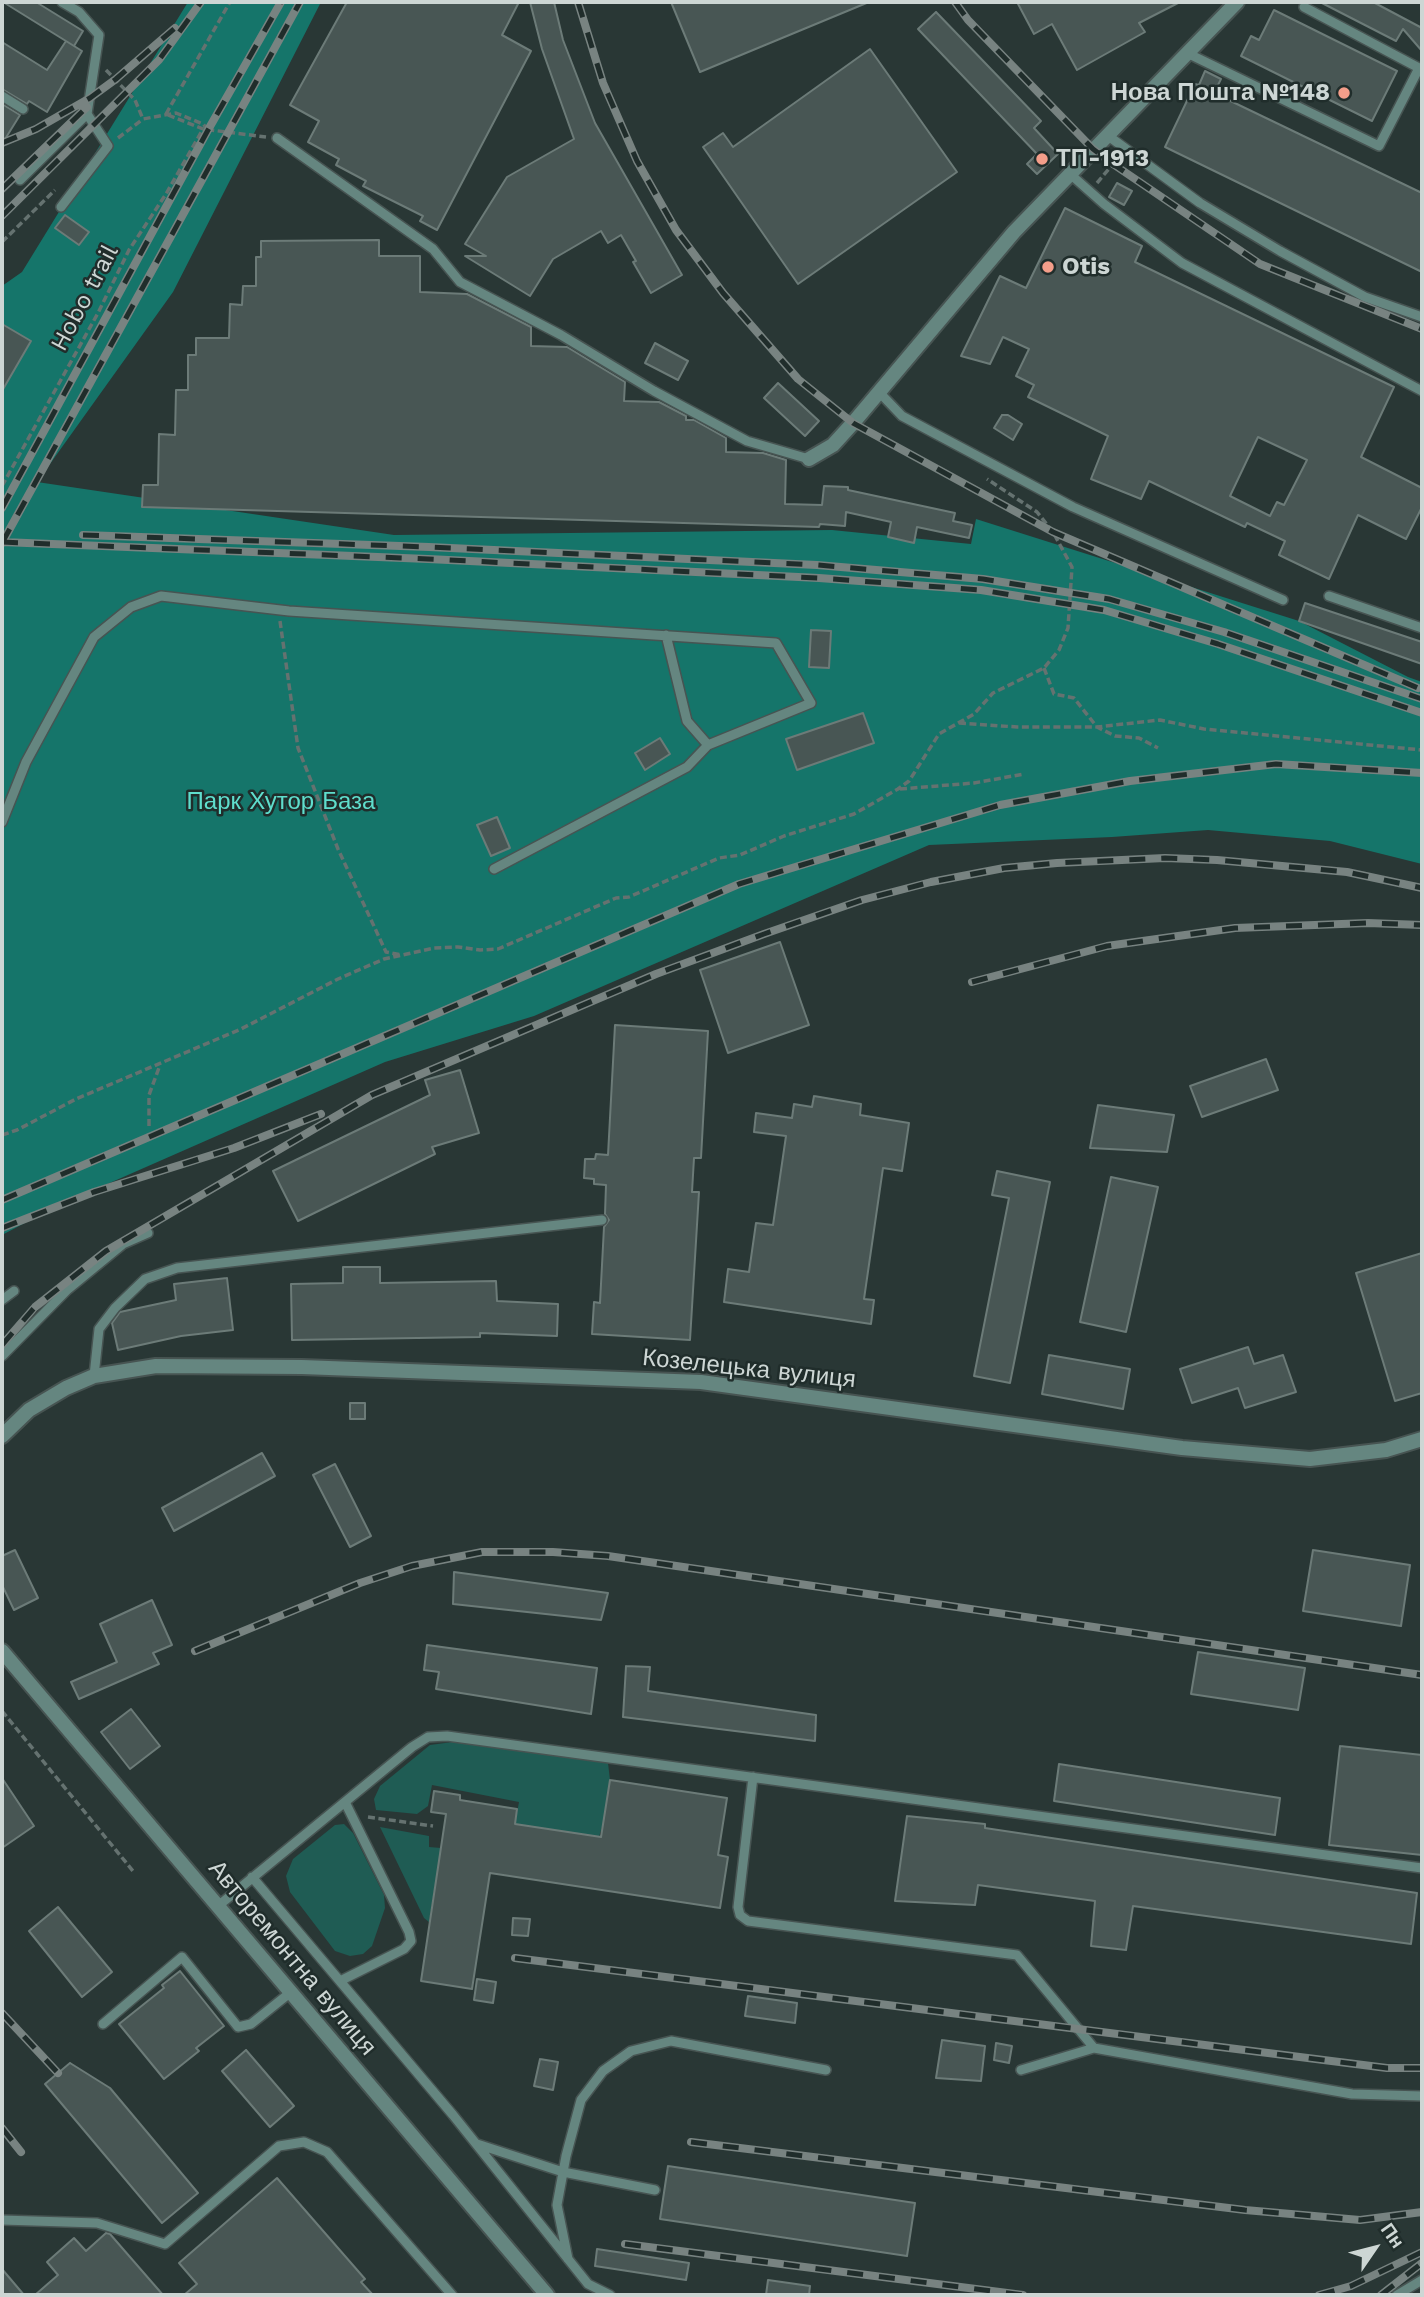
<!DOCTYPE html>
<html>
<head>
<meta charset="utf-8">
<style>
  body { margin:0 }
  #map { position:relative; width:1424px; height:2297px; overflow:hidden; background:#293735; font-family:"Work Sans",sans-serif }
  canvas { display:block }
  .frame { position:absolute; inset:0; border:4px solid #cdd6d4; pointer-events:none }
  .north { position:absolute; left:1340px; top:2213px; width:70px; height:70px; -webkit-text-stroke:5px #202d2b; paint-order:stroke; rotate:55deg; font-size:19px; font-weight:700; line-height:28px; text-align:center; color:#cdd6d4 }
  .north::after { content:''; display:block; margin:auto; width:24px; height:32px; background:#cdd6d4; clip-path:polygon(50% 0,100% 100%,50% 72%,0 100%) }
</style>
</head>
<body>
<div id="map">
<canvas width="1424" height="2297"></canvas>
<div class="frame"></div>
<div class="north">Пн</div>
</div>
<script>
const context = document.querySelector('canvas').getContext('2d');
context.lineJoin = 'round';
function paint(path, color) { context.fillStyle = color; context.fill(path, 'evenodd'); }
const shape = rows => new Path2D(rows.map(r => 'M' + r).join(''));
function stroke(path, color, width, dash) { context.strokeStyle = color; context.lineWidth = width; context.lineCap = dash ? 'butt' : 'round'; context.setLineDash(dash || []); context.stroke(path); }
function label(font, color, halo, rows, align = 'center') {
  context.font = font + ' "Work Sans",sans-serif'; context.lineWidth = 5; context.setLineDash([]); context.textBaseline = 'middle'; context.strokeStyle = halo; context.fillStyle = color; for (const [text, x, y, turn = 0] of rows) {
    context.save(); context.translate(x, y); context.rotate((+turn || 0) * Math.PI / 180); context.textAlign = isNaN(turn) ? turn : align; if (halo) context.strokeText(text, 0, 0); context.fillText(text, 0, 0); context.restore();
  }
}
const green = shape([
  [460,1741,608,1763,610,1780,604,1820,599,1837,515,1824,519,1802,432,1785,428,1806,417,1814,376,1810,374,1799,380,1786,430,1745],
  [344,1824,353,1833,384,1895,385,1908,372,1946,363,1954,350,1956,335,1951,290,1892,286,1876,293,1859,335,1825],
  [380,1827,429,1836,429,1847,441,1848,429,1922,424,1918]
]);
const forest = shape([
  [188,2,321,2,173,292,37,482,394,535,832,530,971,544,976,519,1299,621,1408,677,1422,682,1422,864,1330,841,1208,830,1112,837,929,845,534,1016,385,1062,55,1207,2,1235,2,286,22,272]
]);
const building = shape([
  [3,2,36,2,83,31,74,46,3,2],
  [347,2,519,2,502,35,531,51,437,230,420,221,423,216,363,186,366,181,336,165,339,159,308,142,319,121,290,105,347,2],
  [530,2,554,2,563,40,595,123,682,275,651,293,633,262,636,261,621,235,608,243,601,231,553,259,530,296,465,256,486,256,465,244,507,177,574,139,542,49,530,2],
  [671,2,869,2,700,72,671,2],
  [1017,2,1180,2,1139,23,1145,32,1077,70,1052,24,1034,34,1017,2],
  [1320,2,1373,2,1422,28,1422,51,1403,29,1396,41,1320,2],
  [1274,10,1397,71,1372,121,1241,56,1251,36,1259,40,1274,10],
  [936,12,1041,121,1034,128,1058,154,1037,174,1027,164,1037,154,918,29,936,12],
  [66,41,82,51,47,112,29,101,27,104,2,89,2,42,47,70,66,41],
  [870,49,957,172,798,284,703,147,723,133,733,147,870,49],
  [1205,71,1221,79,1214,93,1422,193,1422,272,1165,147,1195,84,1199,85,1205,71],
  [2,104,20,115,2,144,2,104],
  [1117,183,1132,191,1124,205,1109,197,1117,183],
  [1065,208,1142,246,1135,262,1394,387,1361,457,1422,488,1422,507,1406,539,1358,515,1329,579,1279,555,1285,541,1247,523,1245,527,1149,481,1141,499,1091,479,1108,436,1028,397,1034,385,1016,376,1029,349,1003,337,990,364,961,356,1000,276,1026,288,1065,208],
  [1258,437,1307,460,1284,505,1277,502,1270,516,1230,496,1258,437],
  [65,215,89,232,79,245,55,228,65,215],
  [379,240,379,256,420,256,420,292,467,294,531,327,531,346,567,347,625,382,624,401,659,402,686,416,686,420,694,420,726,438,726,452,763,453,786,460,785,504,822,505,824,486,848,487,848,490,955,513,953,521,972,525,969,538,917,527,914,543,888,537,891,522,846,512,845,526,820,524,819,527,142,507,143,485,158,485,159,434,175,435,176,390,188,390,188,355,196,355,196,338,229,338,230,304,242,305,243,286,256,286,256,257,261,257,261,241,379,240],
  [2,324,31,341,2,391,2,324],
  [655,343,688,361,678,380,645,363,655,343],
  [778,383,819,421,805,436,764,398,778,383],
  [1002,415,1008,415,1022,424,1013,440,994,428,1002,415],
  [1305,603,1422,642,1422,664,1299,621,1305,603],
  [811,630,831,631,829,668,809,667,811,630],
  [863,713,874,743,797,770,786,739,863,713],
  [660,738,670,754,645,770,635,753,660,738],
  [497,817,510,848,491,856,477,825,497,817],
  [780,942,809,1025,728,1053,700,970,780,942],
  [615,1025,708,1031,701,1158,694,1158,692,1192,699,1192,690,1340,592,1334,594,1302,600,1303,604,1227,609,1220,605,1214,606,1185,594,1184,594,1179,584,1178,585,1159,595,1159,596,1154,608,1155,615,1025],
  [1266,1059,1278,1090,1202,1117,1190,1086,1266,1059],
  [460,1070,479,1133,432,1147,435,1154,298,1221,273,1171,430,1095,425,1080,460,1070],
  [814,1096,861,1104,860,1115,909,1123,902,1171,883,1168,864,1299,874,1300,871,1324,724,1302,728,1269,749,1272,756,1223,773,1225,786,1136,754,1132,756,1113,792,1118,794,1104,812,1107,814,1096],
  [1098,1105,1174,1115,1167,1152,1090,1148,1098,1105],
  [997,1171,1050,1182,1010,1383,974,1376,1009,1198,992,1195,997,1171],
  [1111,1177,1158,1187,1126,1332,1080,1322,1111,1177],
  [1422,1253,1422,1393,1395,1401,1356,1273,1422,1253],
  [343,1267,380,1267,380,1283,496,1281,497,1301,558,1304,557,1336,480,1333,480,1337,292,1340,291,1284,343,1283,343,1267],
  [227,1278,233,1330,181,1336,118,1350,112,1323,120,1312,176,1300,174,1284,227,1278],
  [1248,1347,1254,1364,1283,1355,1296,1392,1245,1408,1238,1388,1192,1403,1180,1369,1248,1347],
  [1049,1355,1130,1369,1123,1409,1042,1394,1049,1355],
  [350,1403,365,1403,365,1419,350,1419,350,1403],
  [262,1453,275,1476,174,1531,162,1508,262,1453],
  [335,1464,371,1536,350,1547,313,1475,335,1464],
  [15,1550,38,1598,14,1610,2,1585,2,1556,15,1550],
  [1313,1550,1410,1565,1401,1626,1303,1611,1313,1550],
  [454,1572,608,1593,601,1620,453,1604,454,1572],
  [152,1600,172,1645,153,1653,159,1664,79,1699,71,1682,117,1662,100,1624,152,1600],
  [427,1645,597,1668,591,1714,436,1689,439,1672,424,1670,427,1645],
  [1198,1652,1305,1668,1298,1710,1191,1694,1198,1652],
  [626,1666,650,1667,648,1691,816,1715,815,1741,623,1717,626,1666],
  [131,1709,160,1746,130,1769,101,1732,131,1709],
  [1340,1746,1422,1755,1422,1855,1329,1845,1340,1746],
  [1059,1764,1280,1798,1275,1835,1054,1801,1059,1764],
  [2,1778,34,1826,2,1848,2,1778],
  [610,1780,727,1798,718,1855,728,1857,720,1908,490,1873,472,1989,421,1981,446,1814,431,1812,434,1791,460,1795,460,1800,517,1809,515,1824,601,1837,610,1780],
  [907,1816,985,1824,985,1828,1417,1893,1411,1944,1133,1906,1126,1950,1091,1946,1095,1901,978,1885,975,1905,895,1901,907,1816],
  [58,1907,112,1972,82,1997,29,1931,58,1907],
  [513,1918,530,1919,528,1936,512,1935,513,1918],
  [180,1971,224,2026,196,2048,199,2051,164,2079,119,2024,164,1988,162,1985,180,1971],
  [477,1979,496,1982,493,2003,474,2000,477,1979],
  [748,1996,797,2003,795,2023,745,2016,748,1996],
  [942,2040,985,2046,981,2081,936,2078,942,2040],
  [996,2043,1012,2046,1009,2063,994,2060,996,2043],
  [246,2050,294,2106,270,2127,222,2071,246,2050],
  [540,2059,558,2062,553,2090,534,2086,540,2059],
  [70,2063,110,2088,198,2193,162,2223,45,2084,70,2063],
  [668,2166,915,2203,907,2256,660,2219,668,2166],
  [277,2178,365,2279,361,2282,373,2295,184,2295,197,2284,179,2263,277,2178],
  [106,2233,110,2234,163,2295,35,2295,58,2275,47,2262,74,2238,86,2251,106,2233],
  [597,2249,689,2263,686,2280,595,2266,597,2249],
  [2,2269,24,2295,2,2295,2,2269],
  [768,2280,810,2286,809,2295,766,2295,768,2280]
]);
const path = shape([
  [106,70,135,100,143,119,176,113,203,124,208,130],
  [166,114,230,2],
  [168,115,203,129,266,137],
  [118,138,143,119],
  [1097,183,1119,157],
  [2,242,55,190],
  [2,486,98,313,129,250,166,194,203,129],
  [280,621,298,748,338,849,386,952,402,955],
  [1044,668,1054,694,1074,698,1097,727,1115,736,1139,738,1158,748],
  [959,723,1017,727,1097,727,1160,720,1204,729,1422,750],
  [900,789,974,783,1024,774],
  [149,1126,149,1095,160,1065],
  [2,1135,17,1130,76,1099,241,1029,338,979,384,959,434,948,458,947,480,950,498,949,616,898,629,897,719,858,740,855,784,836,854,814,898,789,909,781,939,734,974,714,993,693,1044,668,1059,650,1068,628,1072,567,1053,532,1037,512,987,479],
  [2,1711,133,1871],
  [368,1817,433,1826]
]);
const lane = shape([
  [1189,54,1379,146,1419,68,1304,7],
  [2,96,23,109],
  [1107,135,1200,203,1280,251,1365,297,1422,317],
  [277,138,433,249,460,282,561,335,654,391,747,441,809,459],
  [1069,173,1104,204,1182,263,1422,391],
  [20,180,87,114],
  [61,207,108,146,87,114,99,35,79,12,62,2],
  [879,392,902,416,1073,507,1283,600],
  [1329,596,1422,628],
  [666,635,687,721,708,745],
  [2,822,26,762,94,637,131,607,161,596,289,611,776,643,811,703,708,745,687,767,494,869],
  [2,1300,14,1291],
  [2,1356,67,1290,123,1244,148,1233],
  [94,1376,99,1329,115,1308,145,1279,177,1268,602,1220],
  [753,1777,738,1907,740,1915,748,1921,1017,1955,1094,2048],
  [252,1877,453,2115,588,2284,610,2295],
  [218,1906,412,1747,428,1737,447,1736,1422,1868],
  [340,1981,404,1949,411,1941,409,1932,345,1802],
  [103,2024,182,1957,238,2027,251,2024,291,1992],
  [1021,2070,1094,2048,1352,2094,1422,2096],
  [477,2144,563,2172,655,2190],
  [2,2220,97,2223,165,2244,279,2146,304,2142,327,2152,452,2295],
  [568,2259,557,2205,566,2156,581,2100,603,2071,631,2051,671,2041,826,2070],
  [1397,2295,1422,2280]
]);
const street = shape([
  [809,459,833,445,853,423,1014,232,1237,2],
  [2,1436,29,1410,66,1388,94,1376,156,1366,302,1367,701,1382,1182,1448,1310,1459,1386,1450,1422,1439],
  [2,1651,547,2295]
]);
const rail = shape([
  [578,2,603,83,637,161,676,230,723,293,798,379,853,423,1053,532,1418,688],
  [955,2,968,20,1093,149,1113,164,1260,264,1422,329],
  [2,143,36,129,90,98,116,79,175,28],
  [2,189,87,107],
  [2,216,159,60,201,2],
  [2,508,208,130,281,2],
  [83,535,429,547,817,565,983,579,1109,599,1224,632,1422,699],
  [2,542,428,559,819,578,981,590,1104,610,1218,644,1422,713],
  [2,543,300,2],
  [972,982,1107,946,1235,928,1368,923,1422,925],
  [2,1200,739,884,1000,805,1130,781,1276,764,1422,773],
  [2,1228,94,1192,234,1148,321,1114],
  [2,1345,35,1307,106,1251,372,1095,656,974,764,934,862,900,931,882,1004,868,1057,863,1165,858,1217,860,1347,872,1422,888],
  [195,1651,360,1583,412,1566,482,1552,553,1552,608,1556,1422,1675],
  [515,1958,1387,2068,1422,2068],
  [2,2013,58,2073],
  [2,2128,21,2152],
  [691,2142,1245,2210,1360,2220,1422,2212],
  [625,2244,1023,2295],
  [1319,2295,1351,2286,1422,2252],
  [1381,2295,1422,2263]
]);
const markers = [
  [1344,93,7,"#f49e8a"],
  [1042,159,7,"#f49e8a"],
  [1048,267,7,"#f49e8a"]
];
const poiNames = [
  ["Нова Пошта №148",1330,93,"right"],
  ["ТП-1913",1056,159],
  ["Otis",1062,267]
];
const streetNames = [
  ["Hobo trail",85,298,-62],
  ["Козелецька вулиця",749,1369,6],
  ["Авторемонтна вулиця",292,1958,50]
];
const parkNames = [
  ["Парк Хутор База",281,802]
];
paint(green, '#1f5c54');
paint(forest, '#15756a');
paint(building, '#485654');
stroke(building, '#6c7b78', 2);
stroke(lane, '#475452', 12);
stroke(street, '#475452', 18);
stroke(path, '#657270', 3.5, [7, 3.5]);
stroke(lane, '#658680', 9);
stroke(street, '#658680', 14);
stroke(rail, '#788381', 8);
stroke(rail, '#202d2b', 5, [16]);
for (const [x, y, r, color] of markers) { const dot = new Path2D(); dot.arc(x, y, r, 0, 2 * Math.PI); context.fillStyle = color; context.fill(dot); stroke(dot, '#202d2b', 2.5); }
label('bold 24px', '#cdd6d4', '#202d2b', poiNames, 'left');
label('24px', '#cdd6d4', '#202d2b', streetNames);
label('24px', '#5fdecd', '#202d2b', parkNames);
</script>
</body>
</html>
